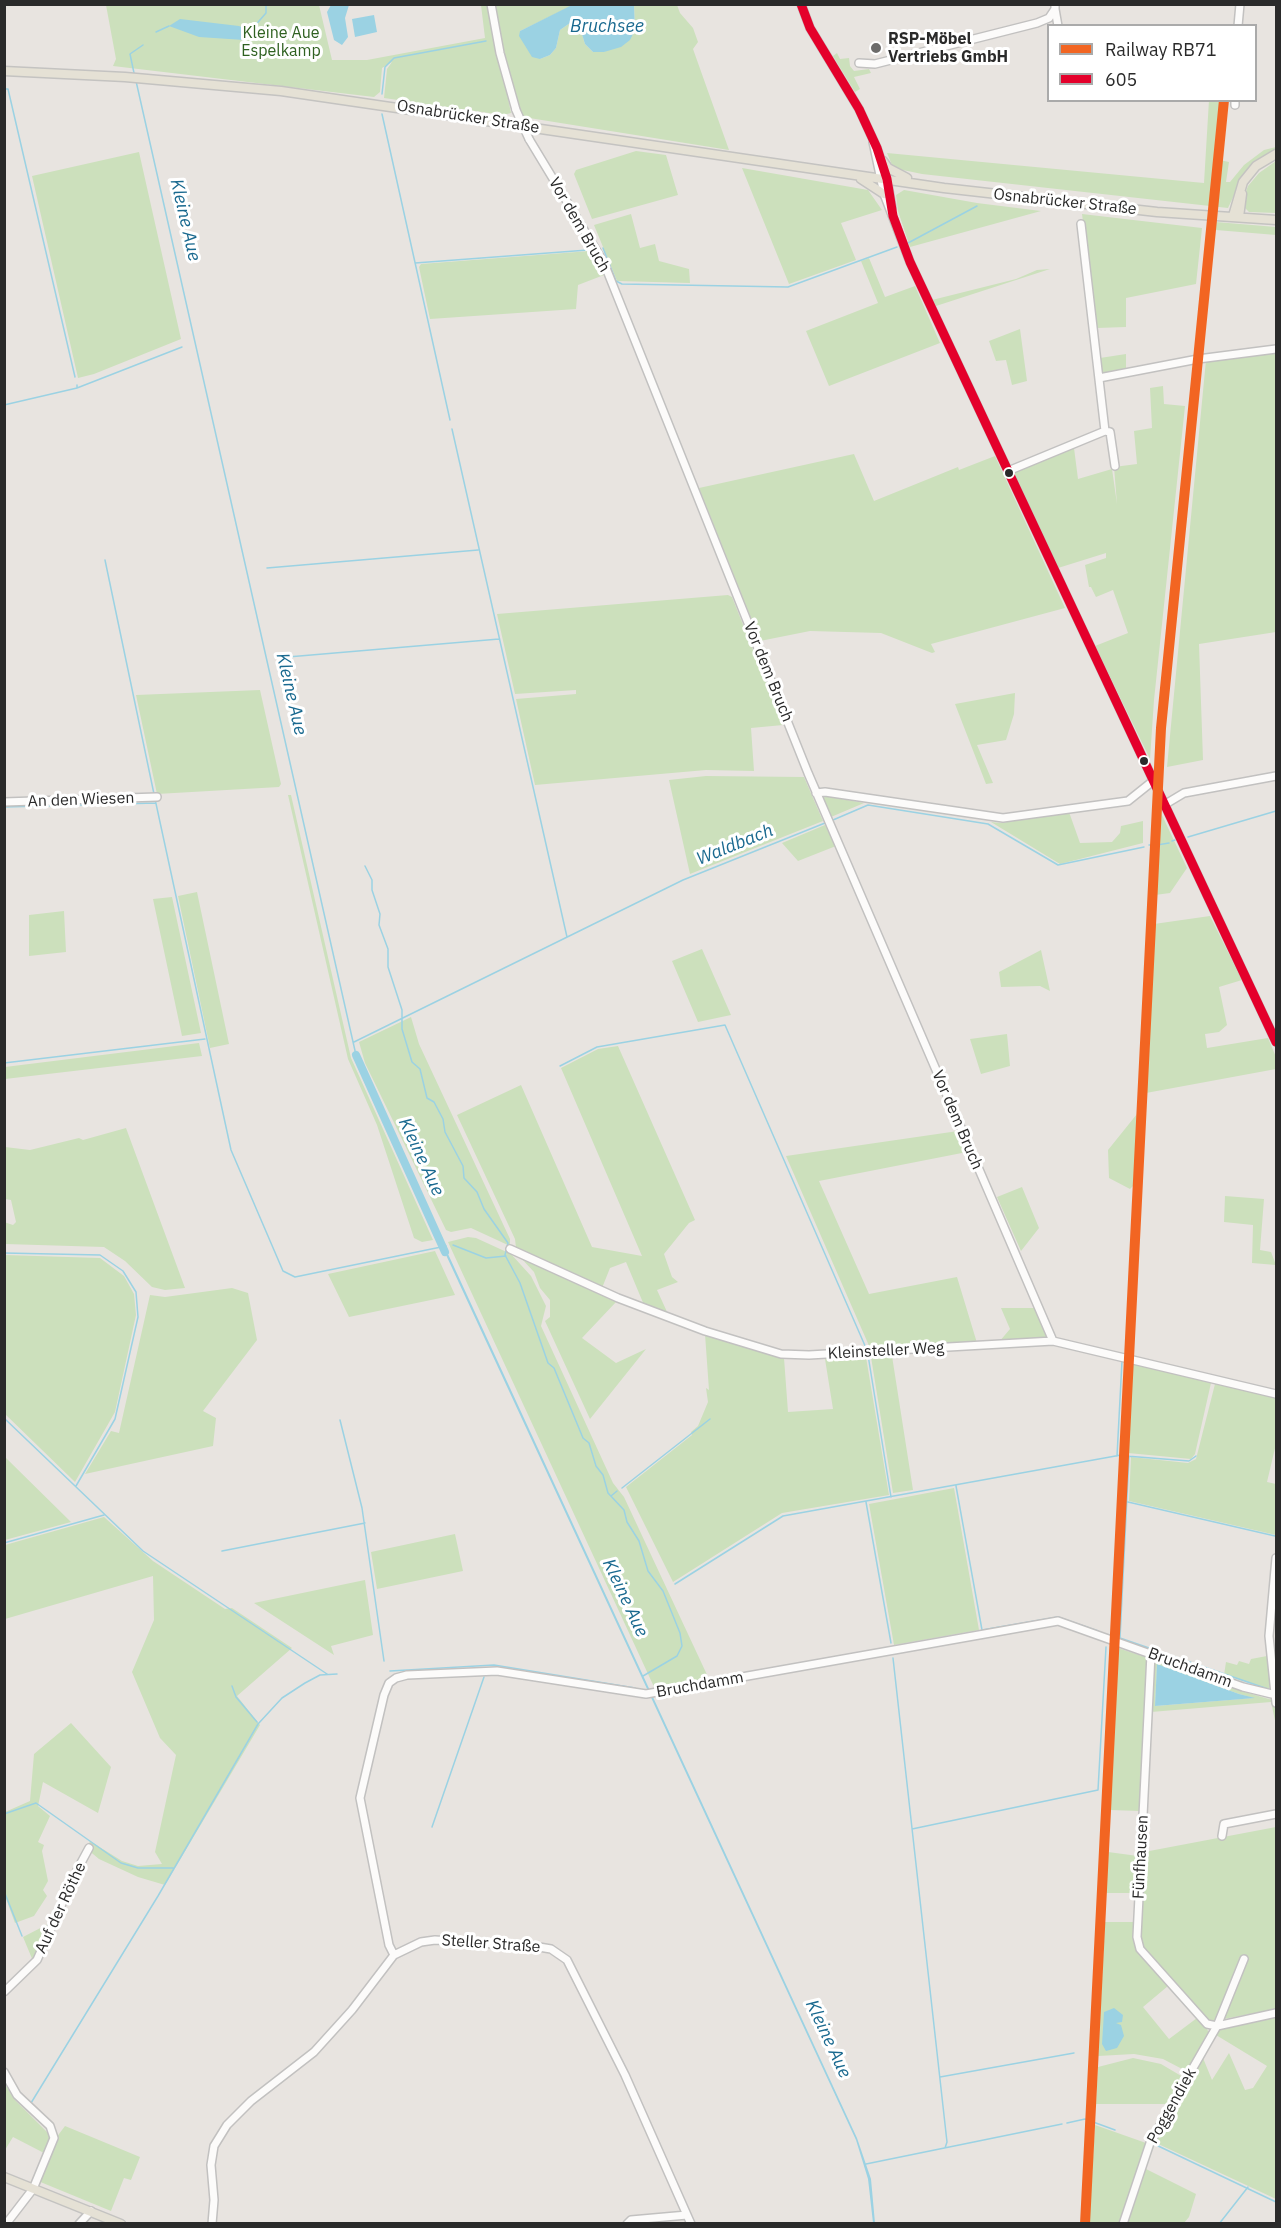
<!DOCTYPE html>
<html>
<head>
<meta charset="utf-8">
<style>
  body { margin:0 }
  #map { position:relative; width:1281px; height:2228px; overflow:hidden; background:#e8e4e0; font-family:"IBM Plex Sans",sans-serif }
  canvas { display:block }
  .frame { position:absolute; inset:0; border:6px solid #2a2a2a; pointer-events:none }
  .legend { position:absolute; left:1047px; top:24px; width:210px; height:78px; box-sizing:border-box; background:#fff; border:2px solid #aaa; margin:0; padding:8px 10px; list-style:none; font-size:18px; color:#2a2a2a }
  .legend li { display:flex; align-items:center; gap:12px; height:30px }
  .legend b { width:30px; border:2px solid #aaa }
</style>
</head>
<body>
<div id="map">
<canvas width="1281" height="2228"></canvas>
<div class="frame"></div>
<ul class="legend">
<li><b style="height:8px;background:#f26522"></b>Railway RB71</li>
<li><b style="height:8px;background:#e4002b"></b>605</li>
</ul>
</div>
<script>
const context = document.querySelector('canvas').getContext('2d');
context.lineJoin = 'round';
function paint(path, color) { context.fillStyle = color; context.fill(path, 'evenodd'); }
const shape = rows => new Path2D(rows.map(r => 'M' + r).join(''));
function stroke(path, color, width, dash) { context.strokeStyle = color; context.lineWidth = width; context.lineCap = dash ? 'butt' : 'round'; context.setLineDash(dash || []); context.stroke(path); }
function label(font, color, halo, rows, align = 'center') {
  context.font = font + ' "IBM Plex Sans",sans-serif'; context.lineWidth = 6; context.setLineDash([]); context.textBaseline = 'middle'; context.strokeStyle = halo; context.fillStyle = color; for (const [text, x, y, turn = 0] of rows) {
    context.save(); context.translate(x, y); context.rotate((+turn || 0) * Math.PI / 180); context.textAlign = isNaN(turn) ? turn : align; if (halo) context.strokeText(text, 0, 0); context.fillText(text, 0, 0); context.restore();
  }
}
const green = shape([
  [106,5,319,5,332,60,367,60,485,38,481,5,489,5,511,113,503,115,384,98,387,69,392,62,382,68,380,92,374,97,113,66,116,59],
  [494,5,574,5,520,31,540,59,550,55,556,48,560,30,570,23,580,28,585,44,593,52,604,52,635,30,634,5,677,5,680,13,693,28,698,42,693,49,729,150,523,117,510,78],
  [837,53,840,59,849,58,850,66,854,71,869,69,871,73,854,77,860,89,855,92,833,56],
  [1209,100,1221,101,1215,159,1229,162,1226,182,1230,182,1244,165,1264,150,1276,147,1276,150,1254,163,1245,172,1228,208,922,174,898,169,892,165,887,153,1204,183],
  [636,151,666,155,678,195,592,219,574,174,576,170],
  [139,152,181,339,94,374,78,378,32,176],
  [1276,161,1276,213,1249,212,1245,208,1244,197,1248,186,1259,173],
  [742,168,868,190,882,210,841,223,856,260,789,284],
  [904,190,977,203,1041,211,910,247,898,211,896,195],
  [631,214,640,248,655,244,659,261,689,269,690,283,617,281,594,225],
  [1082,214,1202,228,1196,284,1126,298,1126,327,1097,328],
  [1216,222,1276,227,1276,235,1216,230],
  [590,251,604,275,578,285,576,309,430,319,419,267,421,264],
  [869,258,885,297,915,286,940,343,829,386,806,331,878,303,861,261],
  [1050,269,936,306,932,300,1016,279,1037,270],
  [1020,329,1027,381,1012,385,1006,360,996,361,989,341],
  [1276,352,1276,632,1199,644,1203,760,1167,767,1206,360],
  [1126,354,1126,370,1102,375,1100,358],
  [1163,386,1164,404,1185,406,1154,700,1150,759,1095,646,1128,633,1113,590,1096,597,1091,587,1089,587,1085,565,1106,558,1106,553,1058,568,1014,474,1015,471,1074,448,1078,479,1112,469,1117,504,1114,467,1137,464,1134,431,1152,428,1150,388],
  [854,454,874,501,958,467,959,470,995,456,1065,608,931,644,935,652,932,653,881,633,810,631,760,641,699,488],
  [728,595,732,597,783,725,751,728,754,771,706,770,535,785,516,699,576,694,576,690,515,694,497,614],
  [260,690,281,784,279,787,157,794,136,695],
  [1015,693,1014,714,1006,740,977,745,993,783,986,784,955,704],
  [706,776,804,777,823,821,690,874,669,780],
  [288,795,291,795,351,1058,433,1240,422,1242,414,1238,377,1125,348,1059],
  [825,796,864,803,831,817,823,799],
  [1069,812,1080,843,1112,842,1120,833,1121,826,1143,821,1143,843,1060,864,991,822,1001,823],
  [1161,813,1187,868,1170,893,1155,895],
  [825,825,836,846,798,861,782,843],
  [197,892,229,1044,210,1048,178,896],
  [172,897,201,1033,182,1036,153,899],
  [64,911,66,952,29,956,29,915],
  [1210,916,1242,980,1219,987,1227,1025,1219,1032,1205,1034,1207,1048,1268,1038,1276,1057,1276,1069,1146,1093,1154,924],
  [702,949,731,1015,698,1022,672,961],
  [1041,950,1050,991,1040,986,1001,987,999,972],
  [411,1017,419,1044,510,1239,510,1246,471,1228,451,1232,446,1230,365,1063,359,1042],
  [1007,1034,1010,1066,981,1074,970,1039],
  [199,1043,202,1056,5,1079,5,1067],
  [618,1046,695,1220,689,1223,664,1254,672,1277,678,1282,657,1290,668,1314,644,1305,626,1262,610,1268,602,1288,516,1248,515,1239,457,1115,521,1085,592,1247,642,1256,561,1068,598,1049],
  [1137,1114,1134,1185,1130,1189,1109,1178,1108,1150],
  [126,1128,185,1288,165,1290,152,1287,125,1261,104,1247,5,1244,4,1222,13,1225,16,1222,11,1200,5,1199,5,1147,30,1150,79,1138,83,1140],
  [958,1131,967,1152,819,1181,869,1294,957,1277,977,1343,870,1348,786,1156],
  [1022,1187,1039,1228,1021,1251,997,1197],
  [1225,1196,1264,1199,1260,1250,1271,1252,1276,1265,1252,1263,1253,1225,1224,1222],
  [468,1237,476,1238,511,1254,531,1276,546,1306,541,1326,613,1483,624,1497,709,1679,655,1689,448,1242],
  [435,1251,455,1295,349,1317,328,1274],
  [5,1255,100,1258,124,1276,134,1294,136,1315,115,1412,75,1482,5,1414],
  [521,1258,616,1302,582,1338,616,1363,646,1349,590,1419,545,1321,550,1317,550,1300,540,1288,534,1272],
  [232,1288,248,1293,257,1340,203,1411,216,1418,213,1446,85,1474,111,1431,119,1433,150,1295,165,1297],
  [1001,1308,1035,1308,1047,1339,999,1342,1010,1329],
  [705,1334,784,1358,788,1412,833,1409,825,1359,866,1357,889,1495,782,1513,673,1582,626,1487,692,1435,691,1432,698,1426,708,1402,706,1388,709,1390],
  [892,1356,913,1490,893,1493,871,1357],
  [1133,1364,1211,1383,1195,1454,1191,1459,1128,1453],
  [1215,1384,1276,1398,1276,1444,1267,1482,1276,1484,1276,1535,1129,1501,1131,1457,1188,1463,1196,1459],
  [4,1457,5,1457,71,1522,5,1540],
  [954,1488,979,1630,894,1645,869,1504],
  [104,1517,153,1561,225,1609,232,1608,292,1648,237,1696,260,1725,165,1885,138,1877,99,1859,87,1849,90,1841,122,1861,138,1866,162,1864,155,1852,176,1755,160,1738,132,1672,154,1620,153,1576,5,1619,5,1545],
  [455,1534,463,1571,377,1589,371,1552],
  [365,1580,373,1635,331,1646,334,1655,254,1603],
  [1118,1648,1148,1658,1140,1811,1110,1810],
  [1267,1656,1270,1687,1268,1689,1224,1675,1226,1662,1237,1665,1239,1661,1249,1664,1251,1659],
  [1157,1661,1241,1691,1276,1701,1276,1725,1271,1702,1151,1712,1154,1663],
  [1157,1665,1239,1694,1253,1698,1155,1706],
  [71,1723,111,1767,98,1813,43,1782,38,1806,50,1816,38,1842,44,1845,42,1851,48,1881,43,1890,47,1896,34,1916,15,1923,5,1896,5,1812,30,1801,34,1754],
  [1276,1827,1276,2009,1208,2022,1143,1948,1140,1936,1144,1852],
  [1108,1852,1138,1856,1137,1893,1106,1893],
  [52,1922,38,1953,33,1961,23,1937],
  [1105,1922,1135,1922,1138,1950,1168,1986,1143,2007,1169,2039,1197,2018,1207,2029,1209,2033,1186,2071,1163,2059,1134,2054,1098,2056],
  [1276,2016,1276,2199,1154,2142,1203,2058,1212,2080,1229,2053,1245,2090,1253,2088,1267,2066,1216,2035,1220,2028],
  [1133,2058,1161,2064,1183,2077,1166,2104,1096,2104,1098,2067],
  [5,2084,14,2099,48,2133,50,2139,44,2153,13,2137,5,2150],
  [1095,2125,1146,2143,1131,2194,1119,2223,1089,2224],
  [65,2126,140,2157,131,2180,124,2178,111,2211,38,2181,56,2138],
  [1146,2169,1196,2194,1189,2217,1184,2223,1126,2224]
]);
const water = shape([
  [574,4,634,5,635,30,630,40,621,47,604,52,593,52,585,44,580,28,570,23,560,30,556,48,550,55,540,59,532,57,519,36,520,31],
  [331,5,349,5,345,18,348,37,342,45,334,40,327,12],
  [374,15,377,32,355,37,352,19],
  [180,19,239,26,246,29,253,28,244,40,199,37,169,26],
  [442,1241,857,2138,871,2179,875,2223,873,2223,868,2179,856,2140,440,1242],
  [1157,1664,1239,1694,1255,1698,1155,1706],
  [1114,2008,1123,2015,1122,2022,1116,2023,1121,2025,1124,2036,1117,2048,1106,2051,1102,2044,1104,2012]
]);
const stream = shape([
  [253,28,266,13,266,4],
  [156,32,169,26],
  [134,73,130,54,143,45],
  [136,81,356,1055],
  [4,89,8,89,75,377],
  [382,94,385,67,394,58,486,41],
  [382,114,450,420],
  [908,243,977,206],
  [603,248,616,281,622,284,788,287,897,247],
  [415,263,588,250],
  [77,385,77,388,182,347],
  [4,405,77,388],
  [452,429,567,937],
  [105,560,154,794],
  [267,568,478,550],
  [276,658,499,639],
  [155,799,231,1150,283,1271,295,1277,446,1246],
  [4,807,156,803],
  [833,820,868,805,988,824,1058,865,1144,847],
  [1188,837,1276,811],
  [1172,841,1175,840],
  [1149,845,1153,845],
  [1157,845,1169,843],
  [365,866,372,880,372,890,380,914,379,925,388,949,388,967,402,1010,402,1029,412,1062,420,1069,427,1098,434,1102,443,1119,445,1132,463,1166,464,1178,477,1192,484,1209,508,1243,505,1255,520,1283,548,1363,554,1368,583,1438,589,1443,596,1466,603,1475,608,1493,624,1510,627,1522,639,1541,648,1571,663,1591,680,1633,682,1646,677,1656,643,1676],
  [354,1042,683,880,825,823],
  [4,1063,205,1039],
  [560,1066,597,1047,725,1025,866,1348],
  [453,1245,486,1258,506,1256],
  [4,1253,100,1255,123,1271,136,1292,138,1317,115,1419,76,1486],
  [868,1355,891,1497],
  [4,1418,143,1551,327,1674],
  [340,1420,362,1508,384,1661],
  [1117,1456,1122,1361],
  [1126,1456,1189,1461,1196,1456],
  [1129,1456,1120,1638,1268,1689],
  [956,1486,982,1630,1058,1617,1098,1631],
  [622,1488,710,1419],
  [611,1496,617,1491],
  [866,1502,891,1643],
  [1128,1502,1275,1536],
  [4,1543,104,1515],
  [222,1551,365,1523],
  [675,1584,783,1516,1121,1455],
  [893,1658,947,2142,945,2148],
  [390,1671,494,1665,635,1688],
  [232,1686,236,1697,257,1722],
  [4,1814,36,1803,121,1863,138,1868,173,1868],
  [432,1827,484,1677],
  [912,1829,1098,1790,1106,1647],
  [4,1891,22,1936],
  [940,2077,1074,2053],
  [31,2103,158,1896,258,1724,282,1698,305,1683,320,1675,337,1674],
  [1067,2123,1085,2119,1115,2130],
  [1154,2144,1276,2202],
  [866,2164,1062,2124],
  [1219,2224,1248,2187]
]);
const river = shape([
  [356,1055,445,1252]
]);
const minor = shape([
  [491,4,500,53,516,110],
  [801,4,810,28,859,109,877,148,887,179,892,208],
  [1055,9,1058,26],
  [1238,26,1240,4],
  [859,63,875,64,1037,23,1049,18,1055,9,1055,4],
  [1235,105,1235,100],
  [529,139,604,263,808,773,1053,1341],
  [873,142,884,194,910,262,1276,1042],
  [1081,224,1105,431,1110,432,1115,466],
  [1099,378,1198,359,1276,349],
  [1008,471,1105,431],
  [816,793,825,792,1003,818,1128,801,1153,781],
  [4,802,157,797],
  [1164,805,1184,793,1276,776],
  [510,1249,618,1298,705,1331,781,1354,809,1355,1053,1341,1276,1394],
  [1276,1558,1269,1636,1276,1703],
  [1151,1654,1137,1937,1140,1949,1207,2024,1217,2026,1276,2013],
  [1222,1836,1224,1824,1276,1814],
  [394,1955,389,1945,360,1798,384,1695,389,1683,396,1678,407,1675,497,1671,646,1694,1058,1621,1243,1687,1276,1695],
  [4,1992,37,1960,75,1874,89,1848],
  [4,2072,17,2095,50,2126,54,2138,33,2189,6,2224],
  [79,2224,91,2211],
  [212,2224,214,2200,211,2165,214,2146,227,2125,251,2101,314,2052,352,2010,394,1955,421,1942,435,1940,539,1947,551,1949,567,1960,625,2075,691,2224],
  [627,2224,631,2220,687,2215],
  [1123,2224,1150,2143,1217,2026,1244,1959]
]);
const major = shape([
  [4,71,125,77,281,91,944,188,1157,212,1276,220],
  [883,161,888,168,907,178],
  [861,179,884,194],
  [1233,216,1243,182,1256,166,1276,154],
  [1239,217,1242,194],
  [4,2177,121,2224]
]);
const minorBridge = shape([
  [516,110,529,139]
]);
const bus1 = shape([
  [801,4,810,28,859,109,877,148,887,179,893,216,910,262,1276,1042]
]);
const rail1 = shape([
  [1085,2224,1161,728,1224,100]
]);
const markers = [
  [876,48,6,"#6c6b6a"],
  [1009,473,5,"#2a2a2a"],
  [1144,761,5,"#2a2a2a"]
];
const parkNames = [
  ["Kleine Aue",281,33],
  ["Espelkamp",281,51]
];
const poiNames = [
  ["RSP-Möbel",888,39],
  ["Vertriebs GmbH",888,57]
];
const streetNames = [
  ["Osnabrücker Straße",468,117,9],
  ["Osnabrücker Straße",1065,202,6],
  ["Vor dem Bruch",579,225,60],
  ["Vor dem Bruch",768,672,68],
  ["An den Wiesen",81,800,-2],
  ["Vor dem Bruch",957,1120,67],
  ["Kleinsteller Weg",886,1351,-3],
  ["Bruchdamm",1190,1668,20],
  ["Bruchdamm",700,1685,-10],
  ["Fünfhausen",1141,1857,-87],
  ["Auf der Röthe",61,1908,-65],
  ["Steller Straße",491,1944,4],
  ["Poggendiek",1172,2106,-61]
];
const waterNames = [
  ["Bruchsee",607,27],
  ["Kleine Aue",185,220,77],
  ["Kleine Aue",291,694,77],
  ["Waldbach",735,845,-22],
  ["Kleine Aue",421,1157,65],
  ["Kleine Aue",625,1598,65],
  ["Kleine Aue",828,2039,65]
];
paint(green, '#cce0bc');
paint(water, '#9bd2e3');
stroke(stream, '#9bd2e3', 1.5);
stroke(river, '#9bd2e3', 8);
stroke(minor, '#c2c1c0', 10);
stroke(major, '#c4c3c1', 11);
stroke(minor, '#fcfbfa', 7);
stroke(major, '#e5e1d5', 8);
stroke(minorBridge, '#c2c1c0', 10, []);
stroke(minorBridge, '#fcfbfa', 7);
stroke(bus1, '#e4002b', 9);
stroke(rail1, '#f26522', 10);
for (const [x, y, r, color] of markers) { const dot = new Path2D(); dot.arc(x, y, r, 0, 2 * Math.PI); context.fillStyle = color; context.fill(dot); stroke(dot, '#fff', 2); }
label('16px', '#2f6121', '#fff', parkNames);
label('bold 16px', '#2a2a2a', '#fff', poiNames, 'left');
label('16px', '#2a2a2a', '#fff', streetNames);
label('italic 18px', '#19698f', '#fff', waterNames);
</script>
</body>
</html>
